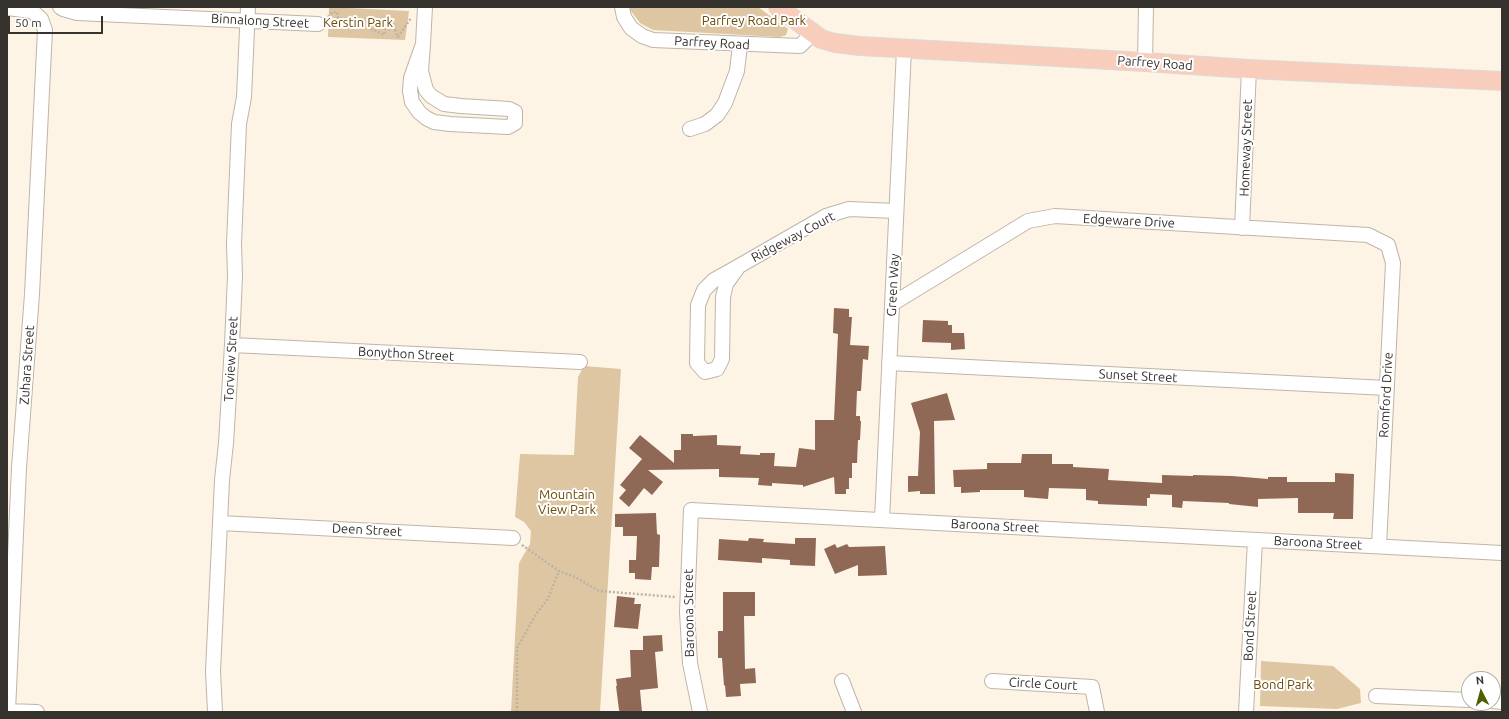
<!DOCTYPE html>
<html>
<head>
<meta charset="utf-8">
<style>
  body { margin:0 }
  #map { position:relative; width:1509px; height:719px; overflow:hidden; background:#fef4e6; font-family:Ubuntu,sans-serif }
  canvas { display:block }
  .frame { position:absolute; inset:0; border:8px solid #36322d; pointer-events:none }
  .north { position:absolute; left:1461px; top:671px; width:40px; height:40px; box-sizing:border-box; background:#fff; border:1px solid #afadab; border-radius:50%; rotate:354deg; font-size:11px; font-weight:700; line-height:16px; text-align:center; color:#36322d }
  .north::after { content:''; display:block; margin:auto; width:14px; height:18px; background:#4e5f02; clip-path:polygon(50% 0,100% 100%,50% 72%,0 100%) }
  .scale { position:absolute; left:8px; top:16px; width:95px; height:18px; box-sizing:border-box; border:2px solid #36322d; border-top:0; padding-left:5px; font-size:12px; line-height:14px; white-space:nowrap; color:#36322d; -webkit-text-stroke:3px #fff; paint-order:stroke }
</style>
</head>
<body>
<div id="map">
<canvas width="1509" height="719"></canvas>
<div class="frame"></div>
<div class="north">N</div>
<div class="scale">50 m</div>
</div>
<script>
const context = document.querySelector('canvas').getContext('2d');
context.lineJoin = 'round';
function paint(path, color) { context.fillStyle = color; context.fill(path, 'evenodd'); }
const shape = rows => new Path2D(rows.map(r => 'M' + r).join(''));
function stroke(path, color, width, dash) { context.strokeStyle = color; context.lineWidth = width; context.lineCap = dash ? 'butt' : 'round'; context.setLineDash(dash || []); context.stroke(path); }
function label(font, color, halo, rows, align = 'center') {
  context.font = font + ' Ubuntu,sans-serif'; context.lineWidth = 4; context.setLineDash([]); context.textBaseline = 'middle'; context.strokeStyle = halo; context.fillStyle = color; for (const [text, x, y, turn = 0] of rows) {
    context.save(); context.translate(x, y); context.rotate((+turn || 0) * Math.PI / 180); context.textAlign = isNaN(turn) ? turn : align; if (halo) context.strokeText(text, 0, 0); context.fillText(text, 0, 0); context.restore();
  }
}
const green = shape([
  [329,7,409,11,405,40,328,37],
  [630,7,758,7,788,29,786,35,780,37,653,30,640,23,631,11],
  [584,366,621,369,600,712,511,712,519,563,530,544,531,531,524,522,515,517,520,454,574,455,578,377],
  [1261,661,1333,666,1360,689,1361,703,1337,709,1260,706]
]);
const building = shape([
  [834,308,849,309,849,317,852,317,850,345,869,346,868,360,863,359,861,391,857,391,856,416,860,416,860,421,861,421,860,440,858,440,857,463,852,463,852,478,849,478,849,489,846,489,846,494,835,494,834,477,803,487,803,485,772,483,772,486,758,485,759,478,719,477,719,469,648,470,663,482,652,495,644,488,629,507,619,498,626,490,620,485,642,459,629,448,640,435,674,463,674,450,681,450,681,434,693,434,693,436,717,435,717,445,741,446,740,454,760,455,760,453,775,453,774,466,796,467,799,448,815,450,815,420,834,420,838,334,833,333],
  [923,320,948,321,948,325,952,325,952,333,964,333,965,349,951,350,951,343,922,342],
  [947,393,955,420,934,421,935,494,920,494,920,491,908,492,908,476,918,476,920,432,911,403],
  [1022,454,1052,454,1052,464,1073,464,1073,467,1109,469,1108,480,1162,483,1162,475,1193,476,1193,475,1232,476,1268,479,1268,477,1287,477,1287,482,1335,482,1335,473,1354,474,1353,519,1333,519,1334,513,1298,513,1298,498,1258,499,1258,507,1229,504,1229,503,1183,501,1182,508,1172,507,1172,495,1150,494,1150,498,1147,498,1147,506,1098,504,1098,501,1086,500,1086,489,1049,488,1048,499,1024,497,1024,490,980,490,980,492,961,493,961,487,954,487,953,470,987,469,987,463,1021,463],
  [656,513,657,534,660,535,659,567,652,567,651,580,635,579,635,573,629,573,629,560,636,560,637,536,623,536,623,527,615,527,615,514],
  [749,538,764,539,763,542,795,544,795,538,816,538,815,566,790,565,790,560,762,558,762,563,718,560,719,539,748,541],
  [835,544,837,548,847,544,849,547,885,546,887,575,858,576,858,565,835,574,824,549],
  [723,592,755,592,755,616,744,616,745,669,755,668,756,683,740,684,741,696,726,697,725,685,724,686,722,658,718,658,718,631,723,631],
  [617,596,635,598,634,604,641,604,638,629,614,627],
  [662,635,663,651,655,652,658,688,640,690,642,712,620,712,619,710,616,686,617,686,616,679,631,677,630,650,643,650,643,636]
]);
const path = shape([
  [328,17,332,12,337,12,338,18,356,22,384,35,387,15,389,16,398,37,411,18],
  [522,545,559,571,573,576,599,591,675,597],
  [517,712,517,648,536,614,548,599,559,571]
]);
const minor = shape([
  [60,7,63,9,77,13,318,24],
  [622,7,624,17,631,28,642,36,653,40,800,46,806,40,811,31],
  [7,8,32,11,41,19,45,30,32,294,19,468,8,711],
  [423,44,421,71,426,90,431,96,444,104,461,106,509,109,515,112,515,123,508,127,450,124,434,122,426,118,419,112,412,102,410,91,411,78,423,44],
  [423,44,425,7],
  [1145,62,1146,7],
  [690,129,705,124,717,115,725,103,737,71,740,45],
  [1242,228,1249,69],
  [739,266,726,284,723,297,722,359,717,369,705,372,697,363,698,305,704,290,714,280,739,266],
  [739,266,826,216,849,209,896,211],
  [892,304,1028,221,1055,216,1368,235,1388,245,1393,263,1379,546],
  [232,345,580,362],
  [889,363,1387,388],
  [882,520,904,49],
  [220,523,513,538],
  [842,681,854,712],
  [992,681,1092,687,1097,712],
  [1376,696,1469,700],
  [1493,701,1502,702],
  [7,711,37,712],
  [215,712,213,671,222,480,226,443,232,345,235,276,234,244,239,124,244,97,248,7],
  [700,712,690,663,687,612,691,510,1502,553],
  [1246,712,1255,540]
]);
const major = shape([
  [778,7,821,39,835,43,860,46,1145,62,1249,69,1502,81]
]);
const streetNames = [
  ["Binnalong Street",260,21,3],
  ["Parfrey Road",712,43,3],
  ["Parfrey Road",1155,63,4],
  ["Homeway Street",1246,148,-88],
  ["Edgeware Drive",1129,221,3],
  ["Ridgeway Court",793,237,-28],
  ["Green Way",893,285,-87],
  ["Bonython Street",406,354,3],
  ["Torview Street",231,359,-87],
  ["Zuhara Street",27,365,-86],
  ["Sunset Street",1138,376,3],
  ["Romford Drive",1386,395,-87],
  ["Baroona Street",995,526,3],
  ["Deen Street",367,530,3],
  ["Baroona Street",1318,543,3],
  ["Baroona Street",689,613,-91],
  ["Bond Street",1250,626,-87],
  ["Circle Court",1043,684,3]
];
const parkNames = [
  ["Parfrey Road Park",754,21],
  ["Kerstin Park",358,23],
  ["Mountain",567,495],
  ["View Park",567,510],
  ["Bond Park",1283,685]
];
paint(green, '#dfc6a2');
paint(building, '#906956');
stroke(minor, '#beb5a8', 16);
stroke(major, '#dbdad9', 20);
stroke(path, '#bbb3a8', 2.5, [2, 2]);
stroke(minor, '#fff', 14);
stroke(major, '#f8cdbc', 18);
label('13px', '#36322d', '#fff', streetNames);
label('13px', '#6c4a07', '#fff', parkNames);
</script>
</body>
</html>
